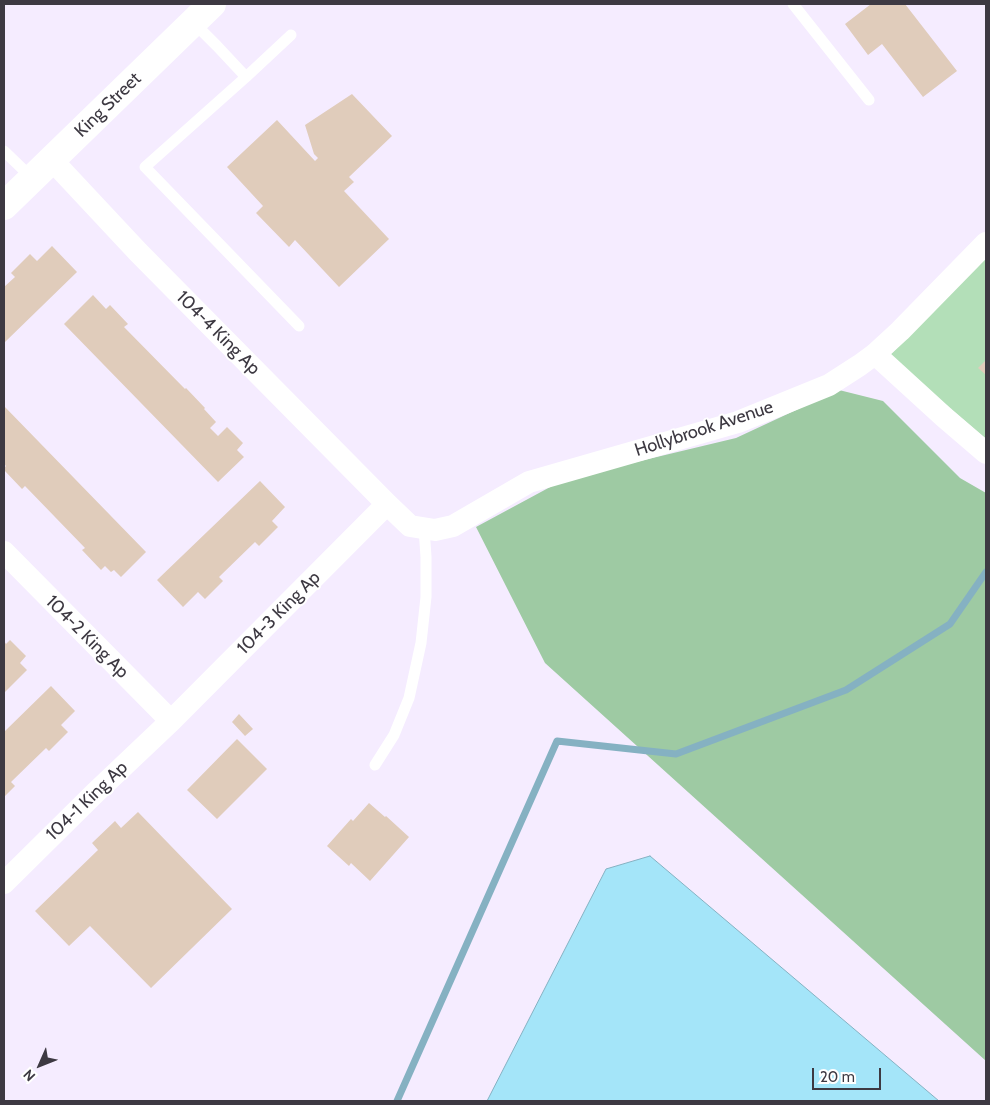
<!DOCTYPE html>
<html>
<head>
<meta charset="utf-8">
<style>
  body { margin:0 }
  #map { position:relative; width:990px; height:1105px; overflow:hidden; background:#f5ecff; font-family:Cabin,sans-serif }
  canvas { display:block }
  .frame { position:absolute; inset:0; border:5px solid #3d3942; pointer-events:none }
  .north { position:absolute; left:15px; top:1040px; width:50px; height:50px; -webkit-text-stroke:4px #fff; paint-order:stroke; rotate:226deg; font-size:14px; font-weight:700; line-height:20px; text-align:center; color:#3d3942 }
  .north::after { content:''; display:block; margin:auto; width:18px; height:22px; background:#3d3942; clip-path:polygon(50% 0,100% 100%,50% 72%,0 100%) }
  .scale { position:absolute; left:812px; top:1068px; width:69px; height:22px; box-sizing:border-box; border:2px solid #3d3942; border-top:0; padding-left:6px; font-size:15px; line-height:18px; white-space:nowrap; color:#3d3942; -webkit-text-stroke:4px #fff; paint-order:stroke }
</style>
</head>
<body>
<div id="map">
<canvas width="990" height="1105"></canvas>
<div class="frame"></div>
<div class="north">N</div>
<div class="scale">20 m</div>
</div>
<script>
const context = document.querySelector('canvas').getContext('2d');
context.lineJoin = 'round';
function paint(path, color) { context.fillStyle = color; context.fill(path, 'evenodd'); }
const shape = rows => new Path2D(rows.map(r => 'M' + r).join(''));
function stroke(path, color, width, dash) { context.strokeStyle = color; context.lineWidth = width; context.lineCap = dash ? 'butt' : 'round'; context.setLineDash(dash || []); context.stroke(path); }
function label(font, color, halo, rows, align = 'center') {
  context.font = font + ' Cabin,sans-serif'; context.lineWidth = 4; context.setLineDash([]); context.textBaseline = 'middle'; context.strokeStyle = halo; context.fillStyle = color; for (const [text, x, y, turn = 0] of rows) {
    context.save(); context.translate(x, y); context.rotate((+turn || 0) * Math.PI / 180); context.textAlign = isNaN(turn) ? turn : align; if (halo) context.strokeText(text, 0, 0); context.fillText(text, 0, 0); context.restore();
  }
}
const green = shape([
  [986,257,986,439,889,356]
]);
const forest = shape([
  [839,390,883,401,960,478,986,493,986,1061,545,663,476,527,565,479,736,438]
]);
const water = shape([
  [650,856,939,1101,487,1101,606,869,650,856]
]);
const stream = shape([
  [397,1101,557,741,676,754,846,690,950,624,986,572]
]);
const building = shape([
  [871,4,905,4,957,71,923,97,882,44,868,55,845,24],
  [352,94,392,136,349,177,354,182,344,191,389,239,339,287,295,240,289,247,256,213,263,206,227,167,277,120,315,161,318,158,314,154,305,125],
  [52,246,77,272,4,343,4,287,15,277,11,273,30,254,37,261],
  [93,295,106,309,110,305,128,324,124,327,185,389,186,388,205,408,204,409,216,422,210,428,218,436,227,427,243,443,237,450,244,457,218,482,64,324],
  [986,360,986,375,978,368],
  [4,406,146,552,121,577,114,570,111,572,105,566,101,570,82,550,85,548,25,486,22,489,4,470,4,468,6,466,4,464],
  [260,481,285,507,272,521,278,527,259,546,255,542,219,577,223,581,205,599,198,592,183,607,157,580],
  [10,640,26,656,20,663,27,670,4,693,4,641,6,644],
  [51,686,75,711,61,725,68,732,49,751,46,748,11,782,15,786,4,797,4,732],
  [239,714,253,729,245,736,232,722],
  [237,739,267,769,217,819,187,790],
  [369,803,385,817,386,816,409,837,370,881,351,863,349,866,327,846,351,819,353,821],
  [138,812,232,909,151,988,90,926,69,946,35,911,98,850,92,843,115,821,121,828]
]);
const service = shape([
  [793,4,869,100],
  [193,22,217,46,246,77,145,167,299,326],
  [246,77,291,35],
  [4,151,32,178],
  [375,765,394,735,409,698,421,643,426,597,426,557,424,528]
]);
const minor = shape([
  [51,159,138,252,387,504,410,526,435,530,453,526,529,482,738,422,829,385,860,365,875,354,900,331,986,243],
  [875,354,944,417,986,453],
  [4,552,171,721],
  [4,883,95,793,171,721,387,504]
]);
const tertiary = shape([
  [4,206,212,4]
]);
const streetNames = [
  ["King Street",108,105,-44],
  ["104-4 King Ap",218,333,45],
  ["Hollybrook Avenue",704,429,-18],
  ["104-3 King Ap",279,613,-45],
  ["104-2 King Ap",87,637,45],
  ["104-1 King Ap",87,801,-44]
];
paint(green, '#b3dfb8');
paint(forest, '#9ecaa3');
paint(water, '#a4e5f9');
stroke(water, '#85b1c2', 1);
stroke(stream, '#85b1c2', 7);
paint(building, '#e0ccbb');
stroke(service, '#fff', 11);
stroke(minor, '#fff', 22);
stroke(tertiary, '#fff', 28);
label('18px', '#3d3942', '#fff', streetNames);
</script>
</body>
</html>
